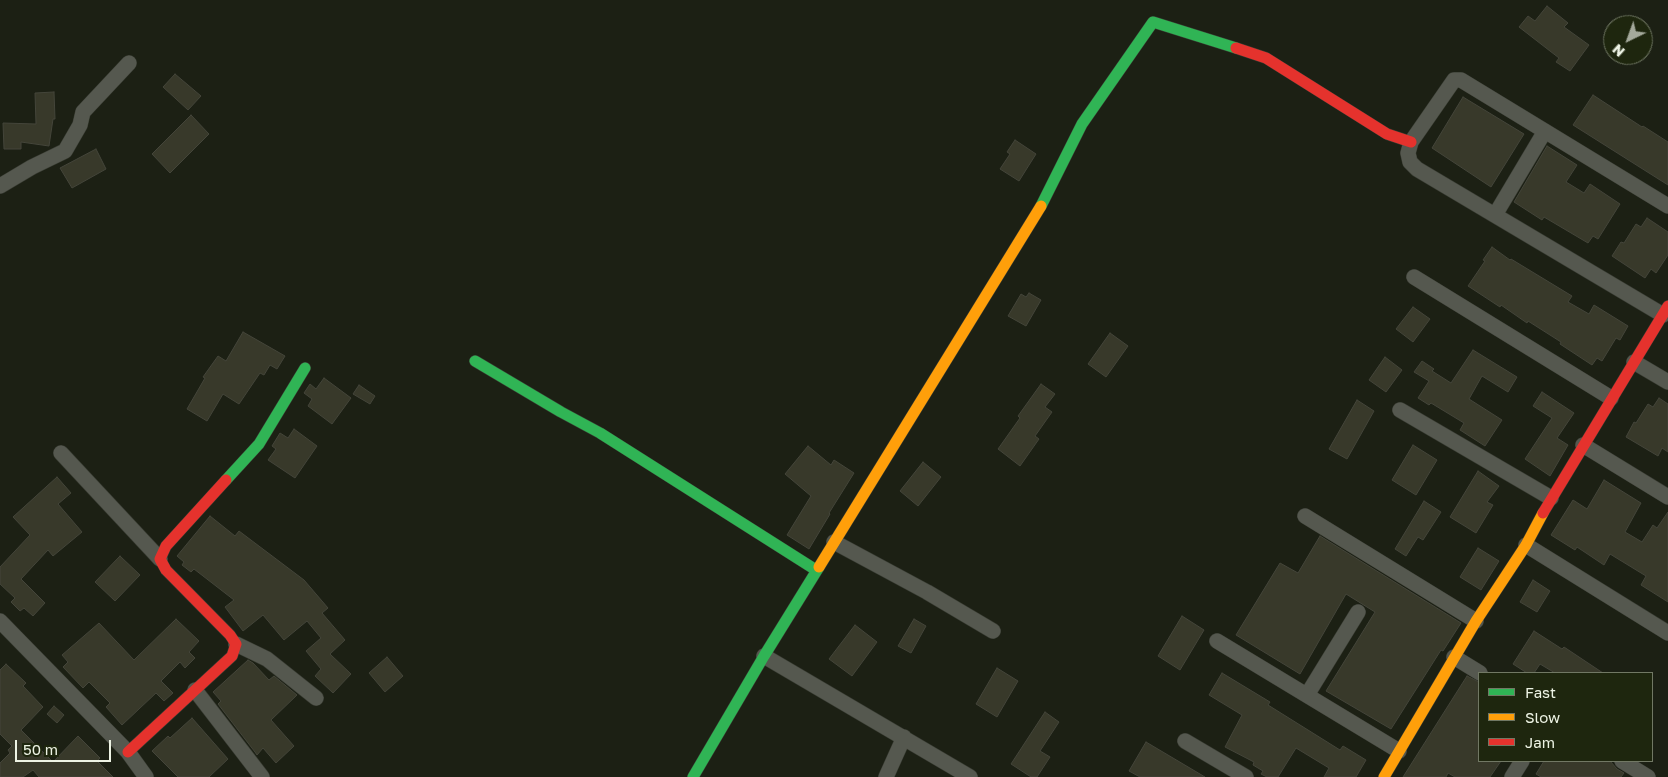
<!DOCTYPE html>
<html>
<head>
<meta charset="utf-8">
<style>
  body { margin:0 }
  #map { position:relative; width:1668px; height:777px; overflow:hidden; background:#1c2014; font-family:"Golos Text",sans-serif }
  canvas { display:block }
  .legend { position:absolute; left:1478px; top:672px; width:175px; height:90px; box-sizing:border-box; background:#1e260e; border:1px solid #717864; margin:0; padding:6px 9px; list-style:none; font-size:15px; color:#edf3e4 }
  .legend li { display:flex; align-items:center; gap:10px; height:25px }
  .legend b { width:25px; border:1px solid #717864 }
  .north { position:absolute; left:1603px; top:15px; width:50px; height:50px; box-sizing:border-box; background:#1e260e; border:1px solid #717864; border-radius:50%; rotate:222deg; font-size:14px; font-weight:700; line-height:20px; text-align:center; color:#edf3e4 }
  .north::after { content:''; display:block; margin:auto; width:18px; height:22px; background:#a4a99b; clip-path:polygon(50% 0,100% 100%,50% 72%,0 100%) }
  .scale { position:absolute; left:15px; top:740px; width:96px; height:22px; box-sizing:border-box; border:2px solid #edf3e4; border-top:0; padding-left:6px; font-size:15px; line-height:18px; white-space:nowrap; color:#edf3e4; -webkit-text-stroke:4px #1e260e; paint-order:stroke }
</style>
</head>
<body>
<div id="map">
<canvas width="1668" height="777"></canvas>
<ul class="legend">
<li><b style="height:6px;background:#30b455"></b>Fast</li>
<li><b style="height:6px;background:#ff9f0a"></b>Slow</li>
<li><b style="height:6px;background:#e5322d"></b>Jam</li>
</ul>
<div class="north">N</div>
<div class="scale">50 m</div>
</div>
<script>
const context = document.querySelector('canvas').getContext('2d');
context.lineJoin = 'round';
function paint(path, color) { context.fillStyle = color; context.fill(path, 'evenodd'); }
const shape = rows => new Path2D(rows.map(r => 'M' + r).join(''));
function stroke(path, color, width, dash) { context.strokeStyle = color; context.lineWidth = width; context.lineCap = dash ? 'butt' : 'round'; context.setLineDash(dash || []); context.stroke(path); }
const building = shape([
  [1547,6,1568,23,1564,27,1589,45,1570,71,1556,62,1559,58,1519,27,1528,16,1535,21,1547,6],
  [175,74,201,96,188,110,163,87,175,74],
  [54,92,55,119,53,119,49,146,21,142,21,149,4,149,3,123,36,124,35,93,54,92],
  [1593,95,1642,127,1643,126,1668,142,1668,185,1573,125,1593,95],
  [1463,97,1524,134,1491,187,1432,148,1463,97],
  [191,115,209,134,170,173,152,154,191,115],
  [1015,140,1036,154,1019,181,1000,169,1010,154,1007,152,1015,140],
  [1547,146,1577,165,1566,182,1584,193,1590,184,1620,204,1598,239,1593,236,1588,243,1544,217,1542,220,1514,202,1547,146],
  [96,149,106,169,72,188,60,168,96,149],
  [1647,218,1668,232,1668,255,1656,273,1651,269,1645,278,1612,256,1621,242,1624,243,1636,224,1641,227,1647,218],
  [1492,247,1510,260,1511,259,1572,296,1568,302,1589,314,1594,305,1628,326,1620,340,1616,338,1602,361,1597,358,1592,365,1560,344,1561,342,1528,321,1527,323,1501,305,1500,307,1468,286,1485,261,1483,260,1492,247],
  [1029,293,1041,300,1026,326,1008,316,1021,294,1026,297,1029,293],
  [1413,307,1430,319,1413,342,1396,329,1413,307],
  [243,332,285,356,277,369,270,365,264,375,260,373,239,404,223,394,207,421,187,409,205,378,203,377,218,356,226,361,243,332],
  [1110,333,1128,346,1106,377,1088,364,1110,333],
  [1473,350,1517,377,1508,392,1482,376,1469,399,1502,420,1485,446,1460,430,1464,423,1431,403,1429,405,1418,398,1429,381,1414,372,1422,361,1434,369,1432,371,1451,383,1473,350],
  [1385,357,1402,370,1386,392,1369,380,1385,357],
  [324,378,351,398,332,424,308,406,312,399,304,393,310,384,316,389,324,378],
  [1041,384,1055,394,1045,407,1052,412,1035,436,1039,439,1020,466,998,449,1020,418,1018,416,1041,384],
  [359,385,375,396,370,404,353,394,359,385],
  [1542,392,1574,413,1557,438,1568,445,1550,476,1525,459,1552,418,1533,406,1542,392],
  [1659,398,1668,404,1668,452,1662,448,1658,456,1626,437,1634,422,1636,423,1648,404,1653,407,1659,398],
  [1357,400,1374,411,1347,459,1329,449,1357,400],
  [294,429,317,446,295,478,268,460,276,449,272,446,280,433,288,438,294,429],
  [1413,445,1437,460,1416,495,1392,480,1413,445],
  [808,446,831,465,834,460,854,473,829,513,830,514,809,549,787,535,811,496,785,474,808,446],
  [923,462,941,477,918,506,900,491,923,462],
  [1478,471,1499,486,1487,502,1493,505,1476,533,1450,517,1478,471],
  [57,477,71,493,58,504,82,532,53,556,48,550,21,579,45,603,33,616,24,608,20,611,11,602,15,598,0,584,0,567,30,535,13,517,57,477],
  [1604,480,1641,503,1625,532,1642,542,1653,525,1657,528,1668,512,1668,602,1641,585,1646,576,1610,554,1604,565,1577,547,1575,550,1551,535,1573,500,1587,509,1604,480],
  [1424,501,1441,512,1423,540,1418,537,1406,556,1395,549,1424,501],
  [210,516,235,536,239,531,304,580,328,608,322,613,345,640,330,654,351,674,333,693,315,676,321,669,306,651,321,638,307,621,284,640,263,615,243,631,225,607,234,600,194,569,191,572,182,565,184,562,177,556,210,516],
  [1320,536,1461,623,1443,651,1441,650,1391,729,1326,691,1375,612,1346,594,1300,674,1236,635,1280,563,1298,573,1320,536],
  [1478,548,1499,561,1481,590,1460,577,1478,548],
  [120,556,140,575,115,601,95,582,120,556],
  [1533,580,1550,591,1537,612,1520,602,1533,580],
  [1182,616,1204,630,1180,670,1158,656,1182,616],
  [176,619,199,641,189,652,195,658,185,668,180,662,161,681,173,693,164,701,156,693,122,725,106,707,110,703,89,682,83,688,63,667,68,662,62,655,99,623,134,660,176,619],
  [914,619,926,626,911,653,898,646,914,619],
  [855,625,877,642,852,676,829,659,855,625],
  [1534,631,1562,649,1564,647,1603,673,1555,673,1540,664,1534,673,1527,673,1513,664,1534,631],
  [387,657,403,676,385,692,369,673,387,657],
  [248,660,253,663,269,680,274,676,297,695,271,720,294,746,276,763,263,748,257,755,255,752,218,704,221,701,213,692,248,660],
  [6,664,26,683,23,686,43,707,21,730,53,762,78,736,100,758,97,761,113,777,39,777,33,770,23,777,0,777,0,763,10,753,8,750,12,746,0,734,0,670,6,664],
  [997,668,1018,681,997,717,976,704,997,668],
  [1222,673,1270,702,1268,705,1340,750,1343,746,1366,760,1356,777,1324,777,1329,768,1296,748,1278,777,1267,777,1261,774,1263,771,1253,765,1254,762,1225,747,1242,715,1209,695,1222,673],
  [1467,676,1479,682,1479,761,1501,761,1490,777,1455,777,1448,773,1446,777,1403,777,1467,676],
  [54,706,64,715,57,723,47,714,54,706],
  [1045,712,1059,722,1040,751,1050,757,1037,777,1031,777,1011,764,1045,712],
  [192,718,228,759,209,777,178,777,152,751,168,736,170,738,192,718],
  [1146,742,1205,777,1140,777,1129,771,1146,742],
  [1544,761,1610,761,1617,769,1624,773,1621,777,1541,777,1536,774,1544,761]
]);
const street = shape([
  [0,186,32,167,65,151,80,125,83,112,129,63],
  [1495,215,1545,131],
  [1414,277,1611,398],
  [1663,315,1417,169,1410,162,1408,153,1411,142,1454,80,1461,80,1668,206],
  [1634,362,1668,382],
  [1400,410,1551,498],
  [1583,445,1668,497],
  [61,453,160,559],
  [1305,516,1476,621],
  [834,542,927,592,993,631],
  [1526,545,1668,633],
  [0,621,128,752,146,777],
  [1217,641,1399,751],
  [236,644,267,659,316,698],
  [764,656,970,777],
  [1454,657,1480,673],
  [195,690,262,777],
  [1307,695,1358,612],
  [1185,741,1246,777],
  [1622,761,1648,777],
  [886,777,904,737],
  [1512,777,1522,761]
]);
const fast = shape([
  [1041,206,1082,124,1153,22,1236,48],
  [475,361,561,412,600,433,816,570],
  [226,480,259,444,305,368],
  [693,777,764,656,819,567]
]);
const slow = shape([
  [819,567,1041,206],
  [1384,777,1476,621,1526,545,1543,513]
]);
const jam = shape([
  [1236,48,1266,58,1387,134,1411,142],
  [1543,513,1668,306],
  [128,752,232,656,236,644,230,635,166,570,160,559,166,546,226,480]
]);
paint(building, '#38392a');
stroke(building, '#44453a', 1);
stroke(street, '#393c33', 16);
stroke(fast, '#393c33', 12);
stroke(slow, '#393c33', 12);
stroke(jam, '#393c33', 12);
stroke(street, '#55584f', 15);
stroke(fast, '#30b455', 11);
stroke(slow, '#ff9f0a', 11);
stroke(jam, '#e5322d', 11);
</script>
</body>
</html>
